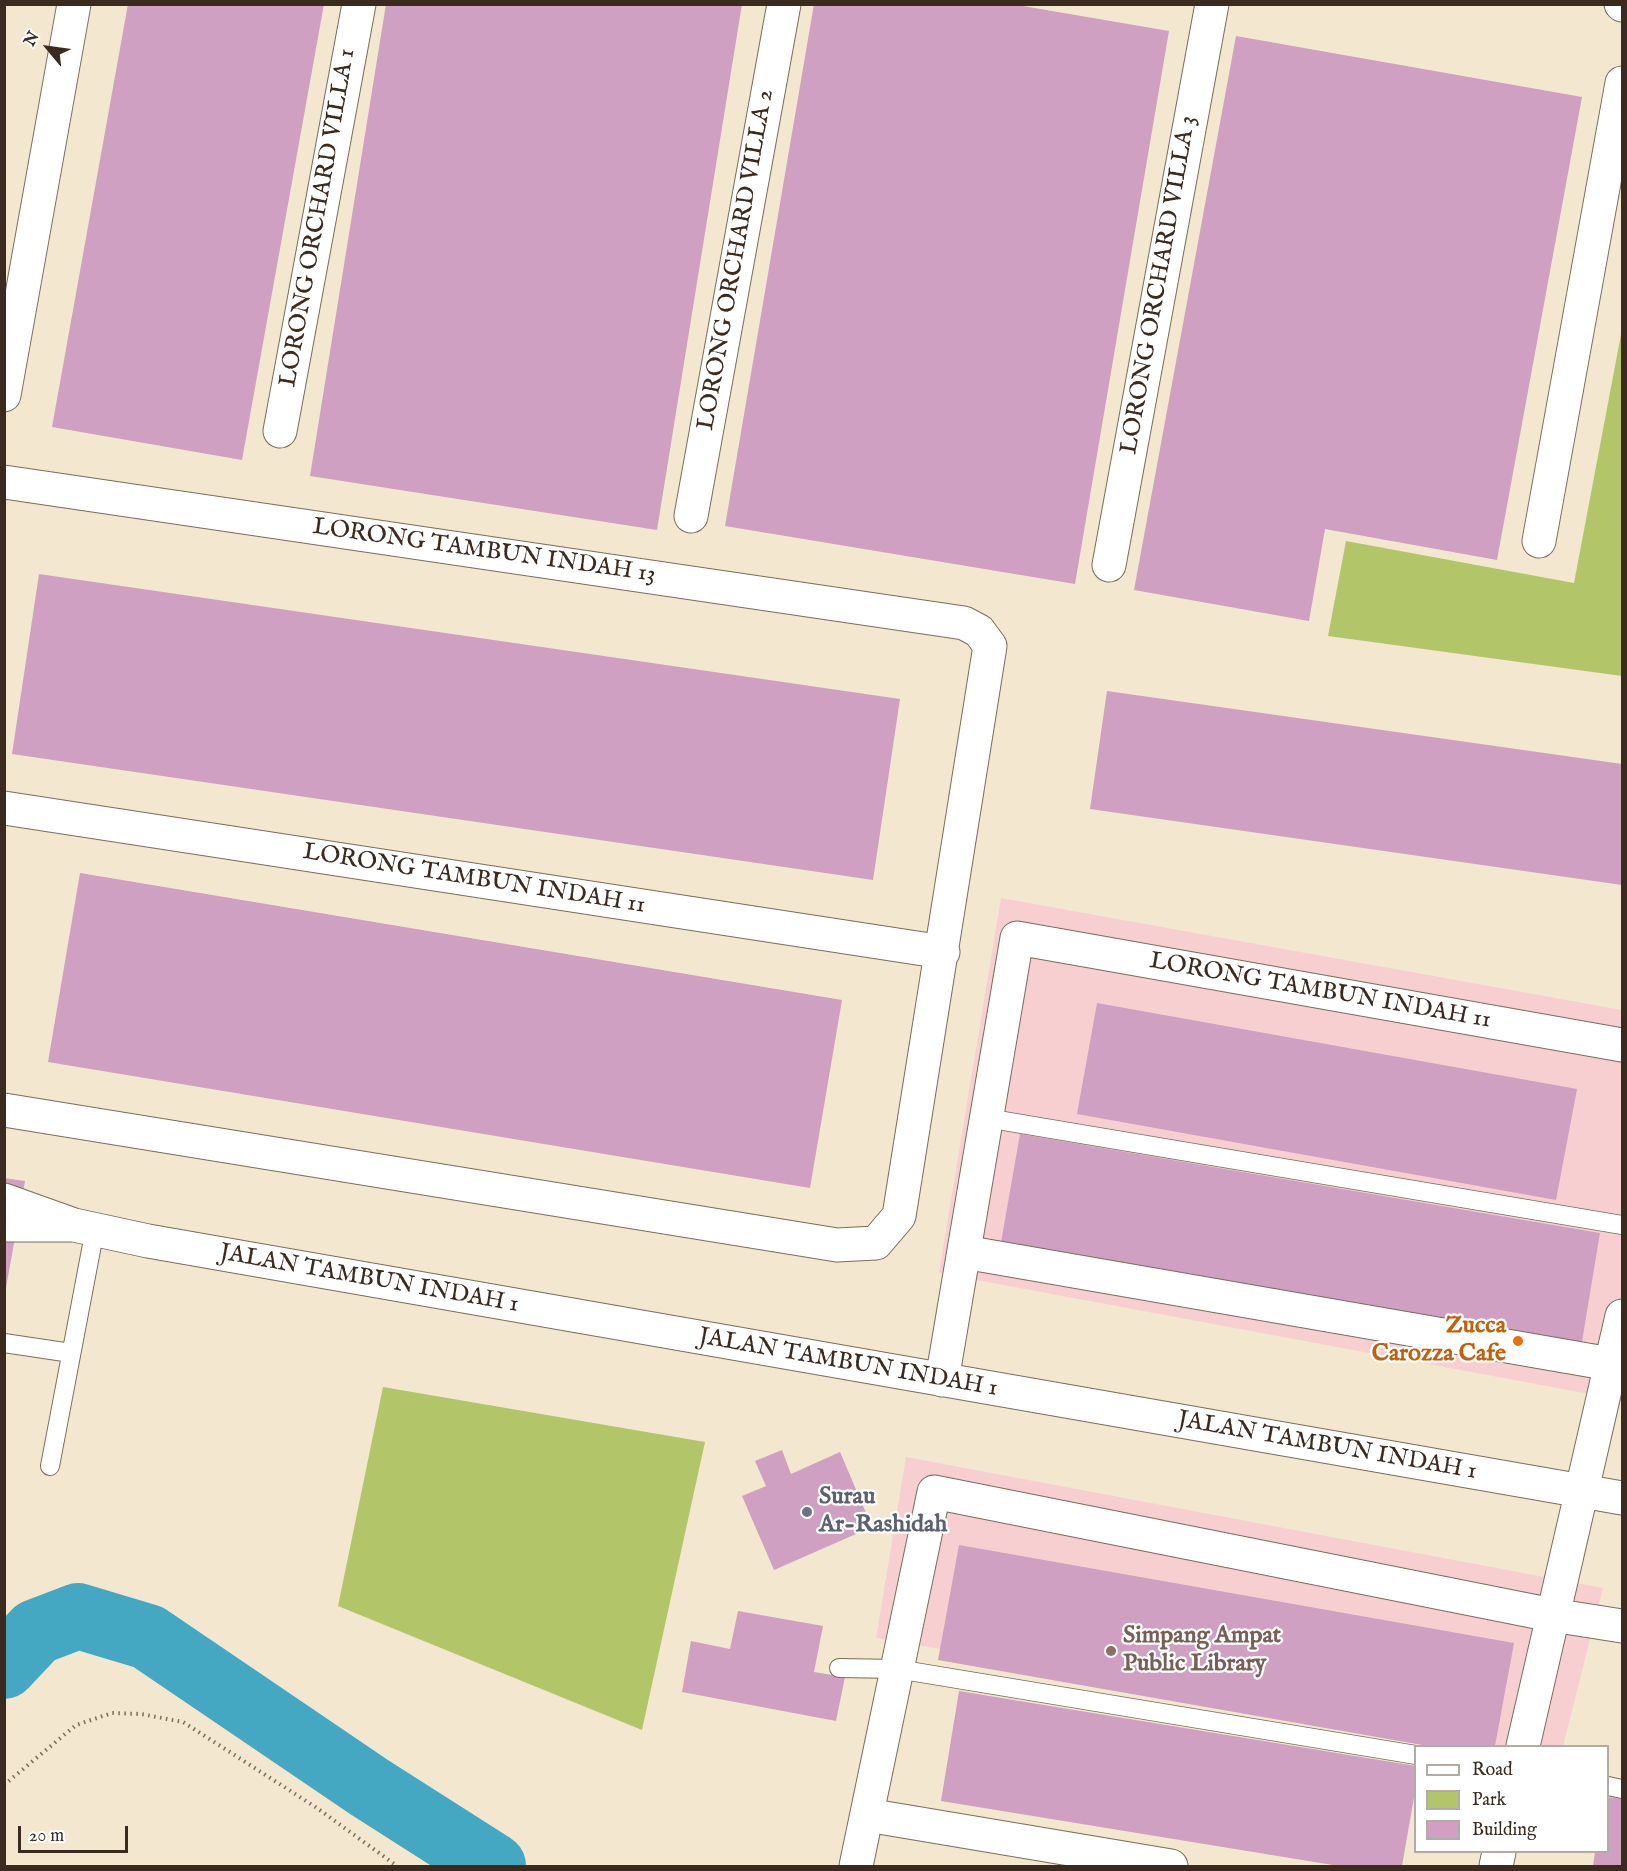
<!DOCTYPE html>
<html>
<head>
<meta charset="utf-8">
<style>
  body { margin:0 }
  #map { position:relative; width:1627px; height:1871px; overflow:hidden; background:#f3e7cf; font-family:"IM FELL English",serif }
  canvas { display:block }
  .frame { position:absolute; inset:0; border:6px solid #3b2a1e; pointer-events:none }
  .legend { position:absolute; left:1414px; top:1745px; width:195px; height:108px; box-sizing:border-box; background:#fff; border:2px solid #b1aaa5; margin:0; padding:8px 10px; list-style:none; font-size:18px; color:#3b2a1e }
  .legend li { display:flex; align-items:center; gap:12px; height:30px }
  .legend b { width:30px; border:2px solid #b1aaa5 }
  .north { position:absolute; left:18px; top:18px; width:60px; height:60px; -webkit-text-stroke:4px #fff; paint-order:stroke; rotate:299deg; font-size:16px; font-weight:700; line-height:24px; text-align:center; color:#3b2a1e }
  .north::after { content:''; display:block; margin:auto; width:21px; height:27px; background:#3b2a1e; clip-path:polygon(50% 0,100% 100%,50% 72%,0 100%) }
  .scale { position:absolute; left:18px; top:1826px; width:110px; height:27px; box-sizing:border-box; border:3px solid #3b2a1e; border-top:0; padding-left:8px; font-size:18px; line-height:21px; white-space:nowrap; color:#3b2a1e; -webkit-text-stroke:4px #fff; paint-order:stroke }
</style>
</head>
<body>
<div id="map">
<canvas width="1627" height="1871"></canvas>
<div class="frame"></div>
<ul class="legend">
<li><b style="height:8px;background:#fff"></b>Road</li>
<li><b style="height:16px;background:#b2c669"></b>Park</li>
<li><b style="height:16px;background:#cfa0c1"></b>Building</li>
</ul>
<div class="north">N</div>
<div class="scale">20 m</div>
</div>
<script>
const context = document.querySelector('canvas').getContext('2d');
context.lineJoin = 'round';
function paint(path, color) { context.fillStyle = color; context.fill(path, 'evenodd'); }
const shape = rows => new Path2D(rows.map(r => 'M' + r).join(''));
function stroke(path, color, width, dash) { context.strokeStyle = color; context.lineWidth = width; context.lineCap = dash ? 'butt' : 'round'; context.setLineDash(dash || []); context.stroke(path); }
function label(font, color, halo, rows, align = 'center') {
  context.font = font + ' "IM FELL English",serif'; context.lineWidth = 4.5; context.setLineDash([]); context.textBaseline = 'middle'; context.strokeStyle = halo; context.fillStyle = color; for (const [text, x, y, turn = 0] of rows) {
    context.save(); context.translate(x, y); context.rotate((+turn || 0) * Math.PI / 180); context.textAlign = isNaN(turn) ? turn : align; if (halo) context.strokeText(text, 0, 0); context.fillText(text, 0, 0); context.restore();
  }
}
const built = shape([
  [1001,898,1622,1010,1622,1400,939,1273],
  [906,1457,1603,1588,1563,1746,1505,1746,876,1638]
]);
const green = shape([
  [1622,329,1622,676,1328,636,1346,541,1574,583],
  [383,1387,705,1442,642,1730,338,1606]
]);
const river = shape([
  [4,1666,36,1632,78,1616,148,1637,369,1787,493,1866]
]);
const building = shape([
  [128,4,324,4,242,460,52,427],
  [386,4,742,4,657,530,310,476],
  [814,4,1011,4,1169,31,1075,584,725,526],
  [1236,36,1582,97,1497,560,1325,529,1309,621,1134,590],
  [39,574,900,699,873,880,12,754],
  [1107,691,1622,764,1622,885,1090,809],
  [80,873,842,1000,810,1188,48,1062],
  [1097,1003,1577,1089,1556,1200,1077,1114],
  [1020,1134,1600,1233,1580,1354,999,1254],
  [4,1178,25,1181,6,1288,4,1288],
  [782,1450,791,1474,840,1452,872,1527,774,1570,742,1496,766,1486,755,1461],
  [959,1545,1514,1643,1495,1746,1428,1746,938,1660],
  [738,1611,823,1626,814,1672,845,1677,836,1721,682,1692,691,1641,730,1649],
  [959,1691,1416,1766,1416,1786,1402,1866,1339,1866,941,1801],
  [1608,1797,1622,1799,1622,1866,1593,1866,1595,1852,1608,1852]
]);
const path = shape([
  [4,1785,76,1725,112,1713,141,1714,183,1722,317,1808,397,1866]
]);
const service = shape([
  [986,1118,1622,1225],
  [4,1343,71,1353],
  [50,1466,95,1229],
  [839,1668,897,1669,1416,1755],
  [1608,1786,1622,1789]
]);
const minor = shape([
  [1621,4,1622,5],
  [4,395,74,4],
  [280,431,359,4],
  [4,482,964,623,979,631,990,646,899,1216,876,1243,837,1245,4,1110],
  [691,516,784,4],
  [1539,541,1622,83],
  [1109,565,1212,4],
  [4,808,943,952],
  [4,1200,74,1225,4,1225],
  [74,1225,148,1241,1622,1498],
  [964,1252,1622,1366],
  [942,1380,1017,938,1622,1045],
  [1523,1746,1622,1316],
  [867,1815,1171,1866],
  [856,1866,934,1492,1552,1615,1622,1626],
  [1496,1866,1499,1852]
]);
const markers = [
  [1518,1341,6,"#e8710a"],
  [807,1512,6,"#6b7280"],
  [1111,1651,6,"#8d6e63"]
];
const streetNames = [
  ["LORONG ORCHARD VILLA 1",319,218,-80],
  ["LORONG ORCHARD VILLA 2",737,260,-80],
  ["LORONG ORCHARD VILLA 3",1160,285,-80],
  ["LORONG TAMBUN INDAH 13",484,552,8],
  ["LORONG TAMBUN INDAH 11",474,880,9],
  ["LORONG TAMBUN INDAH 11",1320,992,10],
  ["JALAN TAMBUN INDAH 1",369,1280,10],
  ["JALAN TAMBUN INDAH 1",848,1364,10],
  ["JALAN TAMBUN INDAH 1",1327,1447,10]
];
const foodNames = [
  ["Zucca",1506,1327],
  ["Carozza Cafe",1506,1355]
];
const worshipNames = [
  ["Surau",819,1498],
  ["Ar-Rashidah",819,1526]
];
const educationNames = [
  ["Simpang Ampat",1123,1637],
  ["Public Library",1123,1665]
];
paint(built, '#f7cfd0');
paint(green, '#b2c669');
stroke(river, '#44a8c3', 66);
paint(building, '#cfa0c1');
stroke(service, '#7b6c5c', 20);
stroke(minor, '#7b6c5c', 35);
stroke(path, '#7b6c5c', 4, [1.5, 4.5]);
stroke(service, '#fff', 18);
stroke(minor, '#fff', 33);
for (const [x, y, r, color] of markers) { const dot = new Path2D(); dot.arc(x, y, r, 0, 2 * Math.PI); context.fillStyle = color; context.fill(dot); stroke(dot, '#fff', 2); }
label('24px', '#3b2a1e', '#fff', streetNames);
label('bold 24px', '#c56008', '#fff', foodNames, 'right');
label('bold 24px', '#5b616d', '#fff', worshipNames, 'left');
label('bold 24px', '#785e54', '#fff', educationNames, 'left');
</script>
</body>
</html>
